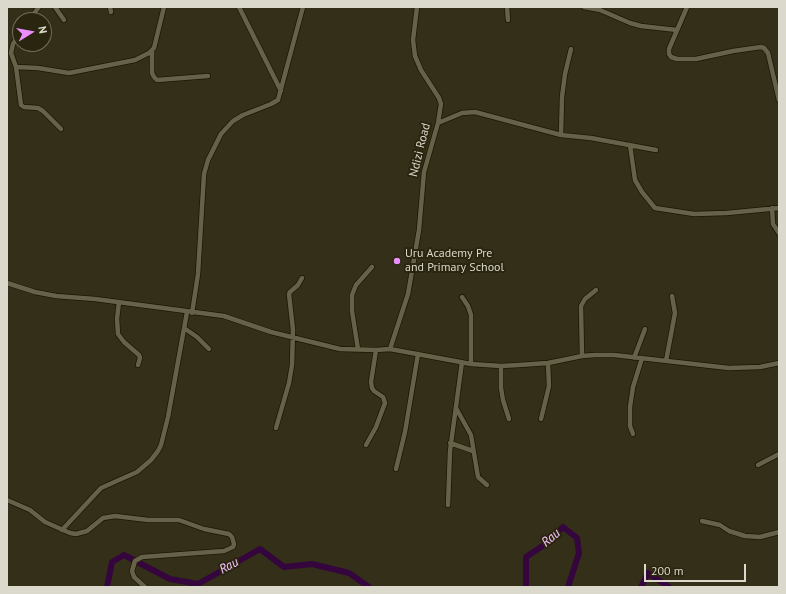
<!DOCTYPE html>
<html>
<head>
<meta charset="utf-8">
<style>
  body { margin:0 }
  #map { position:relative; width:786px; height:594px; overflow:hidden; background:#342f19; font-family:"PT Sans",sans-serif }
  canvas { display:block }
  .frame { position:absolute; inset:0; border:8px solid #dbd9cc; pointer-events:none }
  .north { position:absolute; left:12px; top:12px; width:40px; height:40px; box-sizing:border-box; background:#2a250f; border:1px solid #716d5b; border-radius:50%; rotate:79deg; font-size:11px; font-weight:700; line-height:16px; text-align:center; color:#dbd9cc }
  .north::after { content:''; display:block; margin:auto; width:14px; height:18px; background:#eb8dfb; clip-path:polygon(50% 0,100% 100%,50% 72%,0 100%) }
  .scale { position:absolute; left:644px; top:564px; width:102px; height:18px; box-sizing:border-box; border:2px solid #dbd9cc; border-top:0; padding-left:5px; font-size:12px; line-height:14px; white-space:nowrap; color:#dbd9cc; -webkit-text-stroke:3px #2a250f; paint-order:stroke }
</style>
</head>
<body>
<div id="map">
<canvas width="786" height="594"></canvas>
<div class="frame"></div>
<div class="north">N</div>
<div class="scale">200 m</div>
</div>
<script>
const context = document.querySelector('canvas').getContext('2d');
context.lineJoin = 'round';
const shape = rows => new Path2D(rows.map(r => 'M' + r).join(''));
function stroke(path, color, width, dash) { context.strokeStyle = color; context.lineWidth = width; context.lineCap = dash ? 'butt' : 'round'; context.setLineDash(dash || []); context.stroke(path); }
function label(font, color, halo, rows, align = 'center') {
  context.font = font + ' "PT Sans",sans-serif'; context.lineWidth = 4; context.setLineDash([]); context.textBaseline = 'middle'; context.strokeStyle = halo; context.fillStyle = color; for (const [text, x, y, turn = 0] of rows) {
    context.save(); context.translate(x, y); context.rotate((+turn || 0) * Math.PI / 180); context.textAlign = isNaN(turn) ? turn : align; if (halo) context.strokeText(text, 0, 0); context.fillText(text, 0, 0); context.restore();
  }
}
const river = shape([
  [107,587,112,562,124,555,170,579,198,584,260,549,284,567,312,564,349,573,369,587],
  [526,587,526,557,547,543,563,527,577,538,579,553,568,587],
  [641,587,648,573,669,587]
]);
const minor = shape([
  [55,7,64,20],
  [110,7,111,12],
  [239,7,281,91],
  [507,7,508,20],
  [584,7,600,10,630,23,641,26,677,30],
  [687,7,669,49,669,54,671,57,677,59,696,59,733,51,761,47,764,48,768,53,779,100],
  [29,20,39,7],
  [20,34,13,44,11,53,16,67,21,105,24,107,38,108,43,111,61,129],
  [152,51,152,73,154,77,157,80,208,76],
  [16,67,38,68,69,73,135,60,149,53,154,48,164,7],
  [438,123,462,113,475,112,561,135,591,138,656,150],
  [561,135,562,97,565,74,571,49],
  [630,145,635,180,642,192,655,208,694,214,727,213,779,208],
  [772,208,773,224,779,233],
  [7,283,35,292,56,296,95,299,224,316,271,332,340,349,376,350,390,349,471,364,501,366,519,365,548,363,582,356,595,355,614,355,729,368,760,367,779,363],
  [462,297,468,306,471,315,471,364],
  [119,302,117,319,118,334,124,342,139,355,140,358,138,365],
  [192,313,198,274,204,174,208,160,221,134,233,121,243,115,271,104,278,100,303,7],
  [184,328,197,337,209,349],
  [358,349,352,311,352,295,356,285,372,267],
  [390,349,408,294,419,230,424,172,438,123,441,104,439,98,421,70,415,56,413,40,417,7],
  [582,356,581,306,585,299,596,290],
  [634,358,645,329],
  [666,361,675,313,672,296],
  [501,366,501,388,503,400,509,419],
  [456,408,471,435,478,477,487,485],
  [541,419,549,386,548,363],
  [276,428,289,383,292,365,293,330,289,294,290,292,298,285,302,278],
  [633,434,630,426,630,407,633,387,642,358],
  [450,443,473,451],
  [366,445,376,427,385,403,383,397,374,391,372,388,371,382,376,350],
  [758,465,779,454],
  [396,469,405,432,418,354],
  [7,500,30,510,45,522,70,533,76,534,87,531,103,518,115,516,148,520,179,520,204,529,229,534,232,537,234,544,233,547,224,551,142,557,135,561,132,571,134,577,145,587],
  [448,505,450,451,462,362],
  [702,521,720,525,729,531,745,536,760,537,779,532],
  [62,530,101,488,137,472,151,460,158,451,161,445,168,417,187,312]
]);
const markers = [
  [397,261,4,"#eb8dfb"]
];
const streetNames = [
  ["Ndizi Road",420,150,-76]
];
const poiNames = [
  ["Uru Academy Pre",405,254],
  ["and Primary School",405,268]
];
const waterNames = [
  ["Rau",551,538,-41],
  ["Rau",229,566,-29]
];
stroke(river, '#35063d', 6);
stroke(minor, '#1b1703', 6);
stroke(minor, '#66624a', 4.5);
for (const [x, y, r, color] of markers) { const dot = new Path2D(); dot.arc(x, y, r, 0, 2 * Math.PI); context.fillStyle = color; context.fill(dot); stroke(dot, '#2a250f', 1.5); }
label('12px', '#dbd9cc', '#2a250f', streetNames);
label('12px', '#dbd9cc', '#2a250f', poiNames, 'left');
label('italic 13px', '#f6c3fe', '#2a250f', waterNames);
</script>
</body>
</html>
